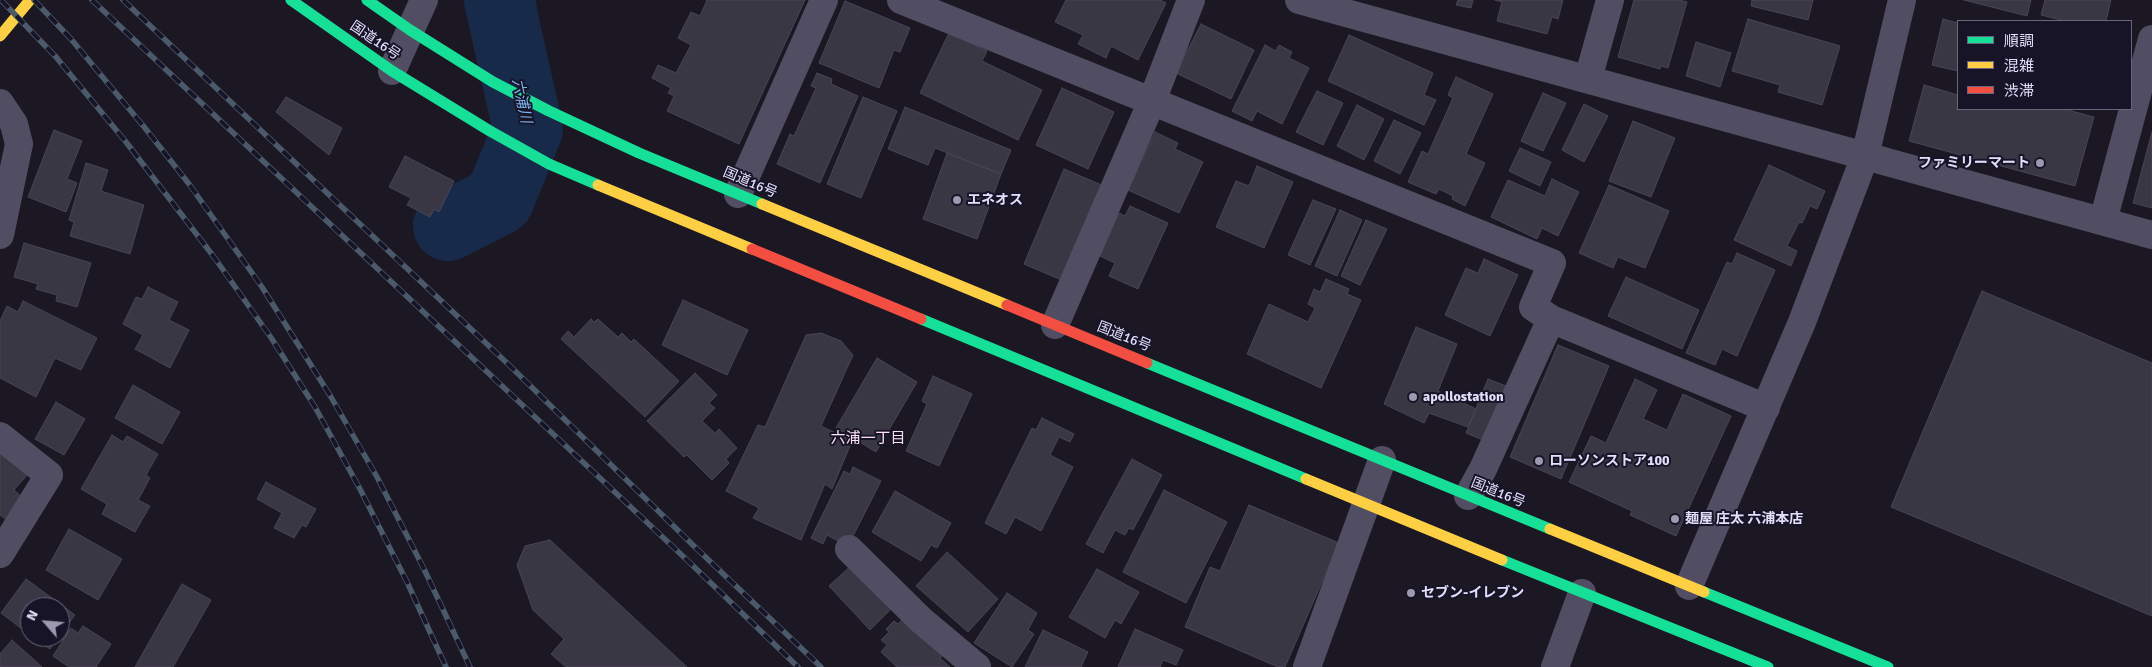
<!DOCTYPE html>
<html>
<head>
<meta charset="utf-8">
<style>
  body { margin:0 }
  #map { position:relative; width:2152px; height:667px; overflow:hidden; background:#1b1824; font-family:Signika,"Noto Sans JP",sans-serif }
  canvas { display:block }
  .legend { position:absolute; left:1957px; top:20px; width:175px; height:90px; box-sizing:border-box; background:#181428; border:1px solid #69657c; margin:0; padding:6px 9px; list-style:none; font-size:15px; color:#e3dffb }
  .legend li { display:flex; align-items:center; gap:10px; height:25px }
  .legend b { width:25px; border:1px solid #69657c }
  .north { position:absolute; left:20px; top:597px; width:50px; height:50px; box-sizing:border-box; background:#181428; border:1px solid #69657c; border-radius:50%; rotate:297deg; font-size:14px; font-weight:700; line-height:20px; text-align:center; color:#e3dffb }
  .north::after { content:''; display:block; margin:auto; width:18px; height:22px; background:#9d99b0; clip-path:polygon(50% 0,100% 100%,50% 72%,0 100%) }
</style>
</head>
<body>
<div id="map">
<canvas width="2152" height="667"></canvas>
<ul class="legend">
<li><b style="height:6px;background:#16e098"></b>順調</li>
<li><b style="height:6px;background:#ffcf43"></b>混雑</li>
<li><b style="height:6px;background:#f24e42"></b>渋滞</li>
</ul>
<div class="north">N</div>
</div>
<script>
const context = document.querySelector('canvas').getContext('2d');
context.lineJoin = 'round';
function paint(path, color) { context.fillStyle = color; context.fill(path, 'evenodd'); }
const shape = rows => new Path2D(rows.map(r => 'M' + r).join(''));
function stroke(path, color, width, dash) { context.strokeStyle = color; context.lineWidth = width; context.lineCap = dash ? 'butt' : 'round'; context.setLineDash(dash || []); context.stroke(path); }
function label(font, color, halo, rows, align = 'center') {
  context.font = font + ' Signika,"Noto Sans JP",sans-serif'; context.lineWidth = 4; context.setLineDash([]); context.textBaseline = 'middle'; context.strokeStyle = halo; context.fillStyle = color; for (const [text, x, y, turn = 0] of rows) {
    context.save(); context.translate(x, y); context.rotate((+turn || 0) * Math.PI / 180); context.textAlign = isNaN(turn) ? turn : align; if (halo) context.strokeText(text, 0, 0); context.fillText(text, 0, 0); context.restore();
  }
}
const water = shape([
  [481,0,536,0,543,59,484,29]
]);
const pier = shape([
  [482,27,535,55,536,58,483,31]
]);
const river = shape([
  [448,226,499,200,528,129,499,0]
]);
const building = shape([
  [707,0,805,0,739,144,667,111,674,96,668,93,671,88,652,78,658,65,676,73,691,45,678,38,691,12,700,16,707,0],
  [1066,0,1160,0,1166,3,1138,60,1111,46,1106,58,1078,44,1083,35,1055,22,1066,0],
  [1458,0,1473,0,1471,8,1456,5,1458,0],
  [1495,0,1563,0,1558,19,1552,17,1547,34,1497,21,1502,2,1495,0],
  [1634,0,1679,0,1687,2,1668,68,1661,66,1660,69,1618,57,1634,0],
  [1752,0,1813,0,1808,20,1751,6,1752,0],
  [1964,0,2031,0,2027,16,1964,0],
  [2045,0,2111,0,2106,21,2065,21,2041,15,2045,0],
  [845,1,910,28,900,52,894,50,879,88,819,63,845,1],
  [1748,19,1840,46,1822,105,1778,92,1780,85,1732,71,1748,19],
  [1943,19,1958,23,1958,71,1932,65,1943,19],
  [1201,24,1254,50,1231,99,1176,73,1201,24],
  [949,33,987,51,982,61,1042,90,1018,140,920,93,949,33],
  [1349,35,1433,73,1424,95,1436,100,1424,125,1328,81,1349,35],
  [1696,42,1731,53,1720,87,1686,76,1696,42],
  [1265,45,1276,51,1279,45,1292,52,1289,58,1309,68,1282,124,1257,111,1252,121,1232,111,1265,45],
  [817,73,832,79,831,84,858,96,820,183,777,164,790,134,794,136,816,88,811,86,817,73],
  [1456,77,1493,94,1466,154,1485,163,1465,206,1452,199,1453,196,1439,189,1436,194,1408,182,1422,151,1428,154,1453,98,1448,95,1456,77],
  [1924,85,1958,95,1958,109,2064,109,2094,117,2075,186,1909,141,1924,85],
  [1062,88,1114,112,1088,169,1036,145,1062,88],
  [1317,91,1343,103,1323,145,1296,132,1317,91],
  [1543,93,1566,103,1543,151,1521,141,1543,93],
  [286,97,342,128,329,155,276,112,286,97],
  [863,97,897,111,861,198,827,184,863,97],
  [1584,104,1608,116,1584,162,1562,150,1584,104],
  [1357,105,1384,119,1364,160,1337,146,1357,105],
  [905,107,1011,150,1001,174,935,148,928,165,888,149,905,107],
  [1394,120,1421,133,1400,174,1374,161,1394,120],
  [1633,121,1675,138,1651,197,1609,181,1633,121],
  [54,130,82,141,67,179,77,183,66,212,28,197,54,130],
  [1155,132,1178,143,1175,149,1203,162,1179,213,1128,190,1155,132],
  [2152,132,2152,208,2133,203,2152,132],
  [1520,148,1551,162,1540,186,1509,171,1520,148],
  [947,153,1001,174,977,239,923,219,947,153],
  [405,156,454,181,439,212,434,209,430,217,407,205,411,198,389,187,405,156],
  [86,163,108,170,101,191,144,205,130,254,70,236,74,222,69,220,86,163],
  [1769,165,1825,191,1817,209,1810,206,1802,223,1799,222,1787,246,1797,251,1791,266,1734,240,1769,165],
  [1257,166,1293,182,1264,248,1216,227,1236,181,1249,186,1257,166],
  [1064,169,1104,186,1064,281,1024,264,1064,169],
  [1552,179,1579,192,1558,236,1542,228,1537,239,1491,217,1508,180,1545,196,1552,179],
  [1609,185,1669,211,1645,268,1618,257,1613,268,1579,253,1609,185],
  [1313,200,1336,209,1310,265,1288,255,1313,200],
  [1130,206,1168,223,1138,289,1109,276,1115,263,1100,256,1119,213,1125,216,1130,206],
  [1340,210,1362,220,1337,276,1315,266,1340,210],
  [1366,220,1387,229,1360,285,1341,276,1366,220],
  [24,243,91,263,77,307,56,301,57,295,36,289,38,284,14,277,24,243],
  [1737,253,1775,270,1737,356,1722,349,1715,365,1686,353,1727,262,1732,264,1737,253],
  [1484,259,1518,275,1490,336,1445,315,1466,268,1478,273,1484,259],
  [1626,277,1699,310,1682,349,1608,316,1626,277],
  [1326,279,1349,289,1347,294,1361,300,1321,388,1247,354,1269,304,1308,322,1315,308,1308,304,1314,289,1320,292,1326,279],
  [148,287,178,302,169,320,189,330,170,368,135,349,143,335,123,324,136,297,142,299,148,287],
  [1982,291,2152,363,2152,616,1891,507,1982,291],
  [683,300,748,330,727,375,662,345,683,300],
  [23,301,97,338,81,370,55,358,36,397,0,378,0,321,7,306,18,312,23,301],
  [591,319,594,322,598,319,618,337,622,333,631,342,634,339,679,381,645,417,561,339,568,331,574,337,591,319],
  [1416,327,1457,344,1438,391,1476,409,1468,427,1429,413,1424,423,1384,404,1416,327],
  [821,333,841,341,853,355,821,426,852,441,832,489,825,484,801,540,753,518,759,508,726,491,758,425,765,427,806,335,821,333],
  [1558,345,1609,366,1561,479,1510,457,1558,345],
  [877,358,917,382,876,452,836,428,877,358],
  [695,373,717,395,709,403,715,408,702,421,715,433,719,429,737,448,726,459,729,463,712,480,687,455,684,457,647,421,695,373],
  [933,376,972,394,939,466,906,451,927,404,922,401,933,376],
  [1488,379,1506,386,1483,440,1466,433,1488,379],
  [1635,379,1657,390,1643,419,1667,430,1683,394,1731,416,1676,536,1630,515,1632,511,1569,482,1591,436,1606,443,1635,379],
  [133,385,180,412,162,444,115,418,133,385],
  [56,402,85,419,64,455,35,439,56,402],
  [1042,418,1074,434,1070,442,1059,437,1050,455,1073,467,1041,531,1015,517,1006,534,985,523,1032,428,1036,430,1042,418],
  [112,435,123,442,127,436,158,454,146,475,150,478,138,500,150,506,135,532,102,514,107,504,81,489,112,435],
  [0,453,27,475,14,490,26,501,9,522,0,515,0,453],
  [1132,459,1162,475,1133,530,1129,528,1125,535,1115,530,1103,553,1086,544,1132,459],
  [853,467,881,481,850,542,840,537,838,541,827,535,823,544,811,538,844,471,850,474,853,467],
  [266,482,316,509,306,527,302,525,294,538,274,528,282,513,257,499,266,482],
  [1164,490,1227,522,1186,603,1123,572,1164,490],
  [895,491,951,523,937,548,931,545,921,561,872,532,895,491],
  [1249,505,1339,543,1285,667,1278,667,1185,627,1210,567,1220,571,1249,505],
  [69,529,122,559,98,600,46,570,69,529],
  [550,540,687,667,566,667,551,654,564,639,533,610,517,565,525,546,550,540],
  [947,552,998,599,968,632,916,586,947,552],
  [855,562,895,605,870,630,829,586,855,562],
  [1097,569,1139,592,1121,624,1115,620,1105,638,1069,617,1097,569],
  [26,579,75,615,60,635,60,607,30,607,30,635,1,613,26,579],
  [182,584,211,600,173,667,135,667,182,584],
  [1007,593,1037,613,1028,630,1034,634,1012,667,974,643,1007,593],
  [905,617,944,654,940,658,950,667,897,667,881,652,887,645,881,640,889,632,886,629,894,621,898,624,905,617],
  [83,626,111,644,96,667,69,667,53,656,71,628,78,633,83,626],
  [1135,629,1183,650,1176,665,1163,660,1160,667,1118,667,1135,629],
  [1043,630,1088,652,1081,667,1025,667,1043,630],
  [33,637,59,637,50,649,33,637],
  [12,640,42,667,0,667,0,654,12,640]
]);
const street = shape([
  [901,0,1552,263,1533,307,1551,319,1483,469,1468,496],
  [1299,0,2152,235],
  [392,71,424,0],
  [1588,79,1610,0],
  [0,103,14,124,19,144,0,235],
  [738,194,824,0],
  [2103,221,2152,39],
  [1551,319,1766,408],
  [1055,325,1152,101,1191,0],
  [0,436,49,475,0,554],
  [849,549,921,620,977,667],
  [1689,586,1802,322,1865,156,1902,0],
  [1307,667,1382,460],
  [1555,667,1582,593]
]);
const fast = shape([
  [291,0,392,71,490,131,549,164,598,185],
  [367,0,410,30,493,82,549,111,639,153,762,204],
  [921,319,1306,479],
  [1147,363,1550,529],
  [1502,560,1768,667],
  [1704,592,1888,667]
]);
const slow = shape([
  [0,36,30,0],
  [598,185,752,249],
  [762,204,1007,305],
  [1306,479,1502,560],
  [1550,529,1704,592]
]);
const jam = shape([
  [752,249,921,319],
  [1007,305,1147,363]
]);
const rail = shape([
  [1,0,56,57,126,142,214,257,272,339,315,407,360,489,407,582,446,667],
  [34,0,71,39,145,128,189,184,262,287,331,397,377,477,424,569,470,667],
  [92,0,687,560,798,667],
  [123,0,508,364,696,548,821,667]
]);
const markers = [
  [2040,163,5,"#9d99b0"],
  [957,200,5,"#9d99b0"],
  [1413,397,5,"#9d99b0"],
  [1539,461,5,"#9d99b0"],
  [1675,519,5,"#9d99b0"],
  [1411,593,5,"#9d99b0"]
];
const streetNames = [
  ["国道16号",375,41,34],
  ["国道16号",750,183,23],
  ["国道16号",1124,337,22],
  ["国道16号",1498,493,22]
];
const poiNames = [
  ["ファミリーマート",2030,163,"right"],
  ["エネオス",967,200],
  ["apollostation",1423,397],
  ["ローソンストア100",1549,461],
  ["麺屋 庄太 六浦本店",1685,519],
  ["セブン-イレブン",1421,593]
];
const waterNames = [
  ["六浦川",521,101,78]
];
const neighbourhoodNames = [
  ["六浦一丁目",868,439]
];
paint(water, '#182a49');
paint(pier, '#1b1824');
stroke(river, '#182a49', 70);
paint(building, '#3a3745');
stroke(building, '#484555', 1);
stroke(street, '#514e63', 28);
stroke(fast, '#16e098', 11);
stroke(slow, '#ffcf43', 11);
stroke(jam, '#f24e42', 11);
stroke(rail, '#4b5a6a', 5.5);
stroke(rail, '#181428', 4, [11]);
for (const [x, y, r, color] of markers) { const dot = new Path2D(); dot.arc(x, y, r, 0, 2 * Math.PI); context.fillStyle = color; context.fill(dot); stroke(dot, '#181428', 2); }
label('14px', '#e3dffb', '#181428', streetNames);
label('bold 14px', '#e3dffb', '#181428', poiNames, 'left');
label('italic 15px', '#79b6ef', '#181428', waterNames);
label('15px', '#fbe1f1', '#181428', neighbourhoodNames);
</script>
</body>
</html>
